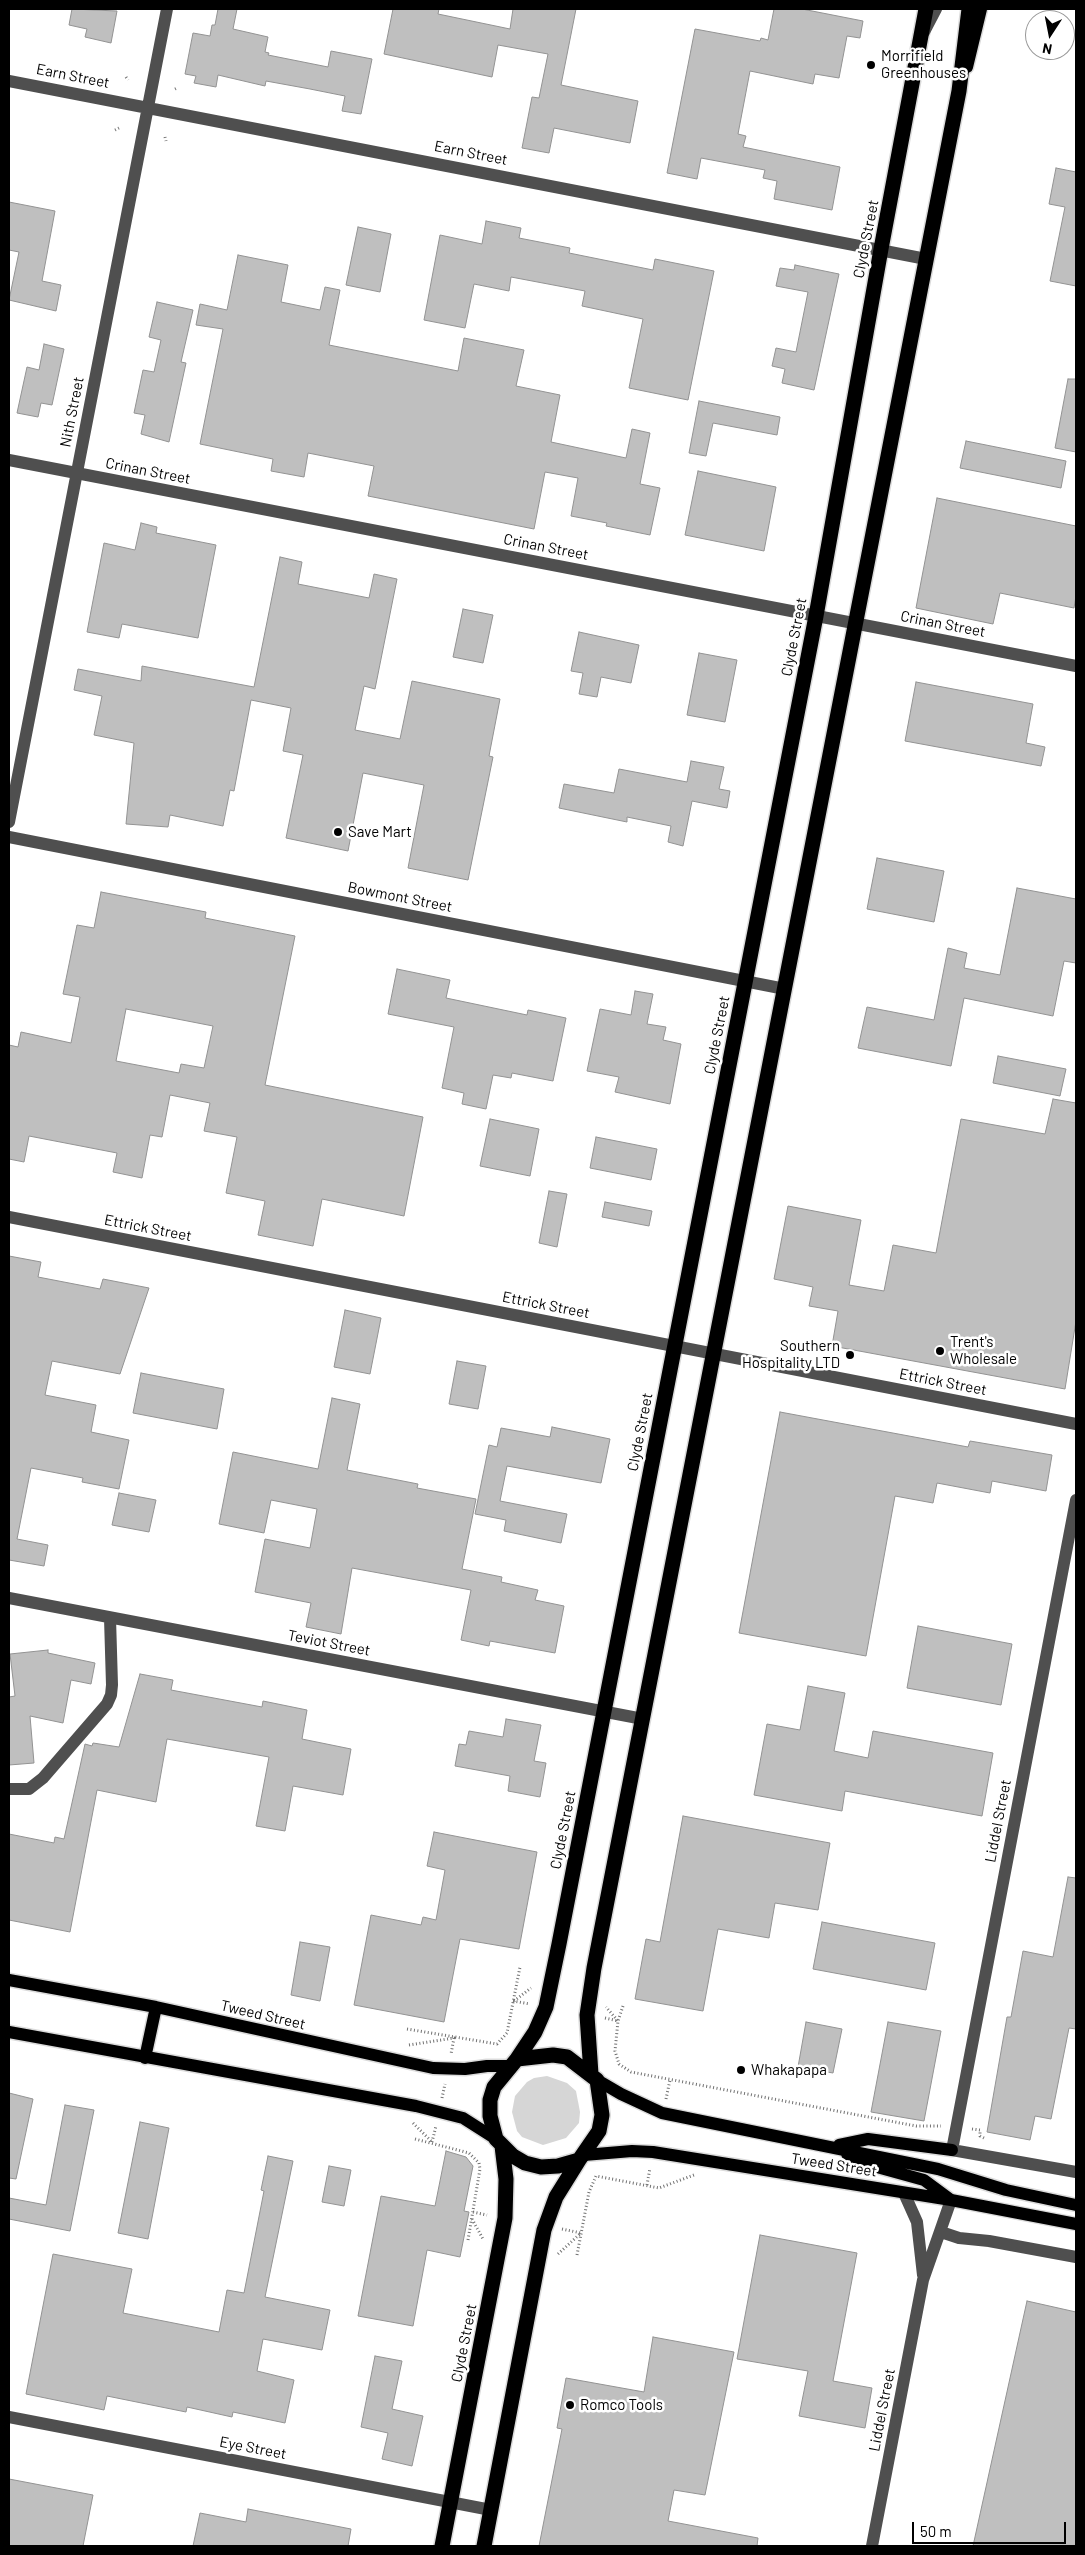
<!DOCTYPE html>
<html>
<head>
<meta charset="utf-8">
<style>
  body { margin:0 }
  #map { position:relative; width:1085px; height:2555px; overflow:hidden; background:#fff; font-family:Barlow,sans-serif }
  canvas { display:block }
  .frame { position:absolute; inset:0; border:10px solid #000; pointer-events:none }
  .north { position:absolute; left:1025px; top:10px; width:50px; height:50px; box-sizing:border-box; background:#fff; border:1px solid #999; border-radius:50%; rotate:191deg; font-size:14px; font-weight:700; line-height:20px; text-align:center; color:#000 }
  .north::after { content:''; display:block; margin:auto; width:18px; height:22px; background:#000; clip-path:polygon(50% 0,100% 100%,50% 72%,0 100%) }
  .scale { position:absolute; left:912px; top:2522px; width:154px; height:22px; box-sizing:border-box; border:2px solid #000; border-top:0; padding-left:6px; font-size:15px; line-height:18px; white-space:nowrap; color:#000; -webkit-text-stroke:4px #fff; paint-order:stroke }
</style>
</head>
<body>
<div id="map">
<canvas width="1085" height="2555"></canvas>
<div class="frame"></div>
<div class="north">N</div>
<div class="scale">50 m</div>
</div>
<script>
const context = document.querySelector('canvas').getContext('2d');
context.lineJoin = 'round';
function paint(path, color) { context.fillStyle = color; context.fill(path, 'evenodd'); }
const shape = rows => new Path2D(rows.map(r => 'M' + r).join(''));
function stroke(path, color, width, dash) { context.strokeStyle = color; context.lineWidth = width; context.lineCap = dash ? 'butt' : 'round'; context.setLineDash(dash || []); context.stroke(path); }
function label(font, color, halo, rows, align = 'center') {
  context.font = font + ' Barlow,sans-serif'; context.lineWidth = 5; context.setLineDash([]); context.textBaseline = 'middle'; context.strokeStyle = halo; context.fillStyle = color; for (const [text, x, y, turn = 0] of rows) {
    context.save(); context.translate(x, y); context.rotate((+turn || 0) * Math.PI / 180); context.textAlign = isNaN(turn) ? turn : align; if (halo) context.strokeText(text, 0, 0); context.fillText(text, 0, 0); context.restore();
  }
}
const green = shape([
  [547,2076,567,2083,576,2091,580,2112,579,2123,566,2138,543,2145,522,2137,517,2131,512,2112,515,2096,527,2082,534,2078]
]);
const building = shape([
  [72,9,117,11,111,43,85,37,87,29,69,25,72,9],
  [218,9,237,9,233,29,268,37,265,52,269,53,268,55,328,67,331,51,372,59,361,114,342,111,345,96,310,89,266,81,265,86,218,75,216,87,194,83,196,76,185,74,193,33,210,36,212,25,215,25,218,9],
  [393,9,439,9,438,14,510,29,513,9,576,9,561,85,638,101,630,143,554,128,549,153,522,148,532,97,539,98,548,54,498,45,492,77,384,54,393,9],
  [774,9,802,9,863,21,860,38,847,36,839,78,815,74,813,84,750,71,738,134,746,136,743,147,840,167,832,210,774,199,777,181,763,178,765,170,701,158,697,179,667,173,695,29,760,41,761,38,768,40,774,9],
  [1056,168,1076,172,1076,286,1050,281,1065,207,1049,204,1056,168],
  [9,202,55,211,42,281,61,285,56,311,9,300,19,252,9,250,9,202],
  [486,221,521,228,519,238,570,248,569,253,653,270,655,259,714,271,688,400,629,388,643,319,582,306,585,291,511,277,509,291,474,284,465,328,424,320,440,235,482,244,486,221],
  [358,227,391,234,380,292,346,285,358,227],
  [238,255,288,265,281,302,320,310,325,287,340,290,329,345,458,371,464,338,524,350,516,386,560,395,551,442,626,458,632,429,650,433,640,484,660,488,650,535,606,526,607,523,571,516,578,478,545,472,534,529,368,496,374,466,308,453,304,477,271,471,273,459,200,444,223,329,196,325,200,304,227,310,238,255],
  [795,265,839,274,814,390,782,383,785,369,772,366,776,348,796,352,808,292,776,286,780,268,794,270,795,265],
  [157,302,193,310,181,362,186,363,169,442,141,434,145,415,134,413,143,370,154,372,161,340,149,337,157,302],
  [44,344,64,349,52,405,41,403,38,417,17,413,27,367,39,370,44,344],
  [1068,379,1076,379,1076,452,1055,448,1068,379],
  [699,401,780,417,777,435,713,423,706,456,689,453,699,401],
  [966,441,1066,461,1061,488,960,468,966,441],
  [698,471,776,487,764,551,685,535,698,471],
  [937,498,1076,526,1076,596,1074,608,1000,593,993,624,916,608,937,498],
  [141,523,157,527,156,533,216,545,198,638,122,624,119,638,87,632,104,543,135,550,141,523],
  [280,557,302,562,298,584,369,598,374,574,397,579,375,689,364,686,355,730,400,739,412,681,500,699,489,756,493,757,468,880,408,868,424,785,363,773,348,851,286,838,303,755,283,751,291,708,251,700,234,791,230,790,223,826,170,815,168,827,126,824,134,743,94,735,102,696,74,690,78,669,141,681,142,666,254,687,280,557],
  [463,609,493,615,483,663,453,657,463,609],
  [579,632,639,645,631,683,601,677,597,697,579,694,583,673,571,671,579,632],
  [699,653,737,660,725,722,687,715,699,653],
  [916,682,1033,704,1026,743,1045,747,1041,766,905,741,916,682],
  [691,761,724,767,719,789,730,791,727,808,692,801,683,846,668,842,671,826,627,817,627,822,559,808,564,784,614,793,619,769,687,782,691,761],
  [877,858,944,871,934,922,867,909,877,858],
  [1017,888,1076,899,1076,963,1064,961,1053,1016,964,998,951,1066,858,1048,867,1007,934,1020,948,948,967,953,964,968,1000,975,1017,888],
  [101,892,206,912,205,918,295,936,265,1085,423,1117,404,1216,322,1199,313,1246,258,1235,265,1201,226,1193,237,1137,204,1131,210,1103,170,1095,162,1137,150,1135,142,1178,113,1172,117,1153,29,1136,24,1162,9,1159,9,1045,18,1047,21,1032,71,1043,80,997,63,994,77,925,94,928,101,892],
  [126,1009,213,1026,204,1068,181,1064,179,1073,116,1061,126,1009],
  [397,969,450,980,446,998,527,1015,528,1010,566,1018,553,1081,512,1073,511,1078,493,1075,486,1109,462,1104,464,1093,442,1088,454,1027,388,1014,397,969],
  [635,991,653,994,647,1024,666,1027,663,1040,681,1044,670,1104,615,1092,619,1077,587,1071,600,1009,631,1015,635,991],
  [998,1056,1066,1069,1060,1096,993,1083,998,1056],
  [1053,1099,1076,1103,1076,1321,1065,1389,832,1346,838,1311,809,1306,813,1287,774,1279,788,1206,861,1220,849,1285,884,1291,893,1245,936,1253,961,1119,1045,1134,1053,1099],
  [490,1119,539,1129,530,1176,480,1166,490,1119],
  [596,1137,657,1149,651,1180,590,1168,596,1137],
  [549,1191,567,1194,557,1247,539,1243,549,1191],
  [605,1202,652,1211,649,1226,602,1217,605,1202],
  [9,1256,41,1262,38,1277,100,1289,103,1279,149,1288,120,1374,52,1361,45,1395,96,1405,91,1432,129,1440,119,1489,82,1482,83,1478,31,1468,17,1539,48,1545,44,1566,9,1560,9,1256],
  [345,1310,381,1318,370,1374,334,1367,345,1310],
  [457,1361,486,1366,478,1409,449,1404,457,1361],
  [141,1373,224,1389,217,1429,133,1413,141,1373],
  [332,1398,360,1404,347,1470,418,1484,417,1488,476,1499,462,1569,502,1577,501,1582,538,1590,535,1600,564,1606,555,1653,490,1641,489,1646,461,1640,471,1590,352,1568,341,1634,306,1627,311,1603,255,1592,265,1539,310,1548,317,1509,271,1500,264,1533,219,1524,233,1452,318,1469,332,1398],
  [780,1412,968,1447,970,1441,1052,1455,1046,1491,992,1481,990,1493,937,1483,933,1503,895,1496,866,1656,739,1633,780,1412],
  [552,1427,610,1439,601,1483,507,1466,500,1501,567,1514,561,1543,504,1531,506,1520,475,1514,489,1445,497,1447,501,1428,550,1437,552,1427],
  [119,1493,156,1500,149,1532,112,1525,119,1493],
  [918,1626,1012,1644,1001,1705,907,1688,918,1626],
  [48,1650,48,1653,95,1663,91,1684,71,1680,63,1723,30,1716,34,1763,9,1765,9,1697,15,1696,10,1654,48,1650],
  [140,1674,173,1680,171,1690,262,1707,263,1701,307,1710,302,1739,351,1749,343,1795,293,1786,285,1831,256,1826,269,1757,167,1739,156,1802,97,1790,70,1932,9,1920,9,1834,54,1843,55,1837,64,1839,85,1744,92,1746,93,1743,119,1747,140,1674],
  [808,1686,845,1693,834,1751,868,1758,873,1731,993,1753,982,1816,845,1791,842,1811,754,1795,767,1724,800,1730,808,1686],
  [506,1719,541,1725,534,1761,546,1763,540,1797,508,1791,510,1776,455,1766,459,1744,466,1745,469,1731,503,1737,506,1719],
  [683,1816,830,1843,818,1910,775,1903,769,1938,718,1929,703,2011,635,1999,646,1939,660,1942,683,1816],
  [434,1832,537,1852,519,1949,460,1939,444,2022,354,2005,371,1915,421,1925,423,1917,436,1920,445,1870,427,1866,434,1832],
  [1068,1877,1076,1878,1076,2029,1069,2028,1051,2119,1035,2116,1030,2140,987,2132,1007,2017,1011,2017,1023,1951,1053,1957,1068,1877],
  [822,1922,935,1943,926,1990,813,1969,822,1922],
  [300,1942,330,1947,320,2001,291,1995,300,1942],
  [806,2022,842,2029,833,2073,798,2067,806,2022],
  [888,2022,941,2031,924,2121,871,2112,888,2022],
  [9,2093,33,2099,16,2179,9,2178,9,2093],
  [65,2105,94,2110,70,2231,9,2219,9,2198,46,2205,65,2105],
  [140,2122,169,2128,148,2239,118,2233,140,2122],
  [446,2151,466,2157,473,2166,464,2211,469,2212,460,2257,427,2250,413,2326,358,2316,381,2196,435,2206,446,2151],
  [268,2156,293,2161,265,2297,330,2310,322,2350,263,2339,257,2371,294,2380,285,2423,233,2412,232,2417,187,2407,186,2412,107,2396,104,2410,26,2394,53,2254,132,2269,123,2313,219,2332,227,2290,244,2293,264,2191,261,2190,268,2156],
  [329,2166,351,2170,344,2206,322,2202,329,2166],
  [760,2235,857,2253,833,2381,872,2388,865,2428,799,2416,808,2371,737,2359,760,2235],
  [1027,2301,1076,2312,1076,2546,973,2546,1027,2301],
  [653,2337,734,2352,705,2495,674,2490,668,2521,758,2538,757,2546,539,2546,562,2429,557,2428,566,2378,644,2392,653,2337],
  [375,2356,402,2361,392,2409,423,2416,412,2466,382,2459,388,2433,361,2427,375,2356],
  [9,2479,93,2495,83,2546,9,2546,9,2479],
  [248,2509,351,2529,348,2546,193,2546,200,2513,246,2522,248,2509]
]);
const path = shape([
  [126,77,128,80],
  [175,89,177,88],
  [115,130,119,128],
  [165,137,166,141],
  [513,2001,530,2004],
  [514,2001,531,1988],
  [623,2006,618,2021,615,2051,619,2064,631,2072,916,2126,941,2126],
  [605,2018,618,2021,606,2007],
  [407,2029,497,2044,507,2033,520,1967],
  [409,2045,454,2038,451,2054],
  [442,2098,445,2084],
  [666,2099,670,2080],
  [413,2123,432,2142],
  [972,2129,980,2130,980,2136,984,2138],
  [415,2139,469,2153,479,2163,480,2169,468,2240],
  [432,2142,436,2126],
  [647,2185,650,2168],
  [473,2212,487,2215],
  [472,2219,483,2239],
  [562,2229,581,2233],
  [558,2254,581,2233],
  [577,2255,589,2192,596,2176,659,2188,694,2175]
]);
const minor = shape([
  [924,32,936,9],
  [9,81,926,259],
  [9,460,1076,666],
  [9,822,167,9],
  [9,837,785,989],
  [9,1217,1076,1424],
  [1076,1500,952,2150,1076,2172],
  [9,1598,643,1719],
  [9,1789,29,1789,43,1778,107,1704,111,1695,112,1685,110,1618],
  [904,2193,917,2222,923,2275],
  [941,2232,959,2238,989,2241,1076,2257],
  [9,2417,491,2510],
  [872,2546,923,2280,951,2200]
]);
const major = shape([
  [967,67,981,9],
  [9,1980,156,2007,433,2068,465,2069,487,2066,512,2066],
  [9,2032,416,2106,463,2118,496,2139],
  [145,2058,156,2007],
  [597,2080,621,2094,662,2113,938,2169,1006,2190,1076,2205],
  [839,2145,868,2139,952,2150],
  [847,2154,866,2164,924,2180,951,2200],
  [584,2155,632,2151,653,2152,951,2200,1076,2224]
]);
const highway = shape([
  [553,2055,567,2057,597,2080,602,2115,599,2131,579,2160,558,2166,541,2167,525,2163,513,2156,496,2139,490,2116,490,2100,494,2087,517,2059,553,2055],
  [517,2059,535,2032,546,2007,559,1944,816,616,881,249,926,9],
  [591,2074,587,2015,594,1968,959,91,969,9],
  [442,2546,505,2218,506,2179,502,2146],
  [484,2546,544,2230,556,2197,579,2160]
]);
const markers = [
  [871,65,5,"#000"],
  [338,832,5,"#000"],
  [940,1351,5,"#000"],
  [850,1355,5,"#000"],
  [741,2070,5,"#000"],
  [570,2405,5,"#000"]
];
const poiNames = [
  ["Morrifield",881,56],
  ["Greenhouses",881,73],
  ["Save Mart",348,832],
  ["Trent's",950,1342],
  ["Wholesale",950,1359],
  ["Southern",840,1346,"right"],
  ["Hospitality LTD",840,1363,"right"],
  ["Whakapapa",751,2070],
  ["Romco Tools",580,2405]
];
const streetNames = [
  ["Earn Street",73,76,11],
  ["Earn Street",471,153,11],
  ["Clyde Street",866,239,-79],
  ["Nith Street",72,412,-79],
  ["Crinan Street",148,471,11],
  ["Crinan Street",546,547,11],
  ["Crinan Street",943,624,11],
  ["Clyde Street",794,637,-79],
  ["Bowmont Street",400,897,11],
  ["Clyde Street",717,1035,-79],
  ["Ettrick Street",148,1228,11],
  ["Ettrick Street",546,1305,11],
  ["Ettrick Street",943,1382,11],
  ["Clyde Street",640,1432,-79],
  ["Teviot Street",329,1643,11],
  ["Liddel Street",998,1821,-79],
  ["Clyde Street",563,1830,-79],
  ["Tweed Street",263,2015,13],
  ["Tweed Street",834,2165,9],
  ["Clyde Street",464,2343,-79],
  ["Liddel Street",882,2410,-79],
  ["Eye Street",253,2448,11]
];
paint(green, '#d6d6d6');
paint(building, '#bfbfbf');
stroke(building, '#939393', 1);
stroke(major, '#dbdbdb', 15);
stroke(highway, '#dbdbdb', 18);
stroke(path, '#717171', 3, [1, 2.5]);
stroke(minor, '#4f4f4f', 12);
stroke(major, '#000', 12);
stroke(highway, '#000', 15);
for (const [x, y, r, color] of markers) { const dot = new Path2D(); dot.arc(x, y, r, 0, 2 * Math.PI); context.fillStyle = color; context.fill(dot); stroke(dot, '#fff', 2); }
label('15px', '#000', '#fff', poiNames, 'left');
label('15px', '#000', '#fff', streetNames);
</script>
</body>
</html>
